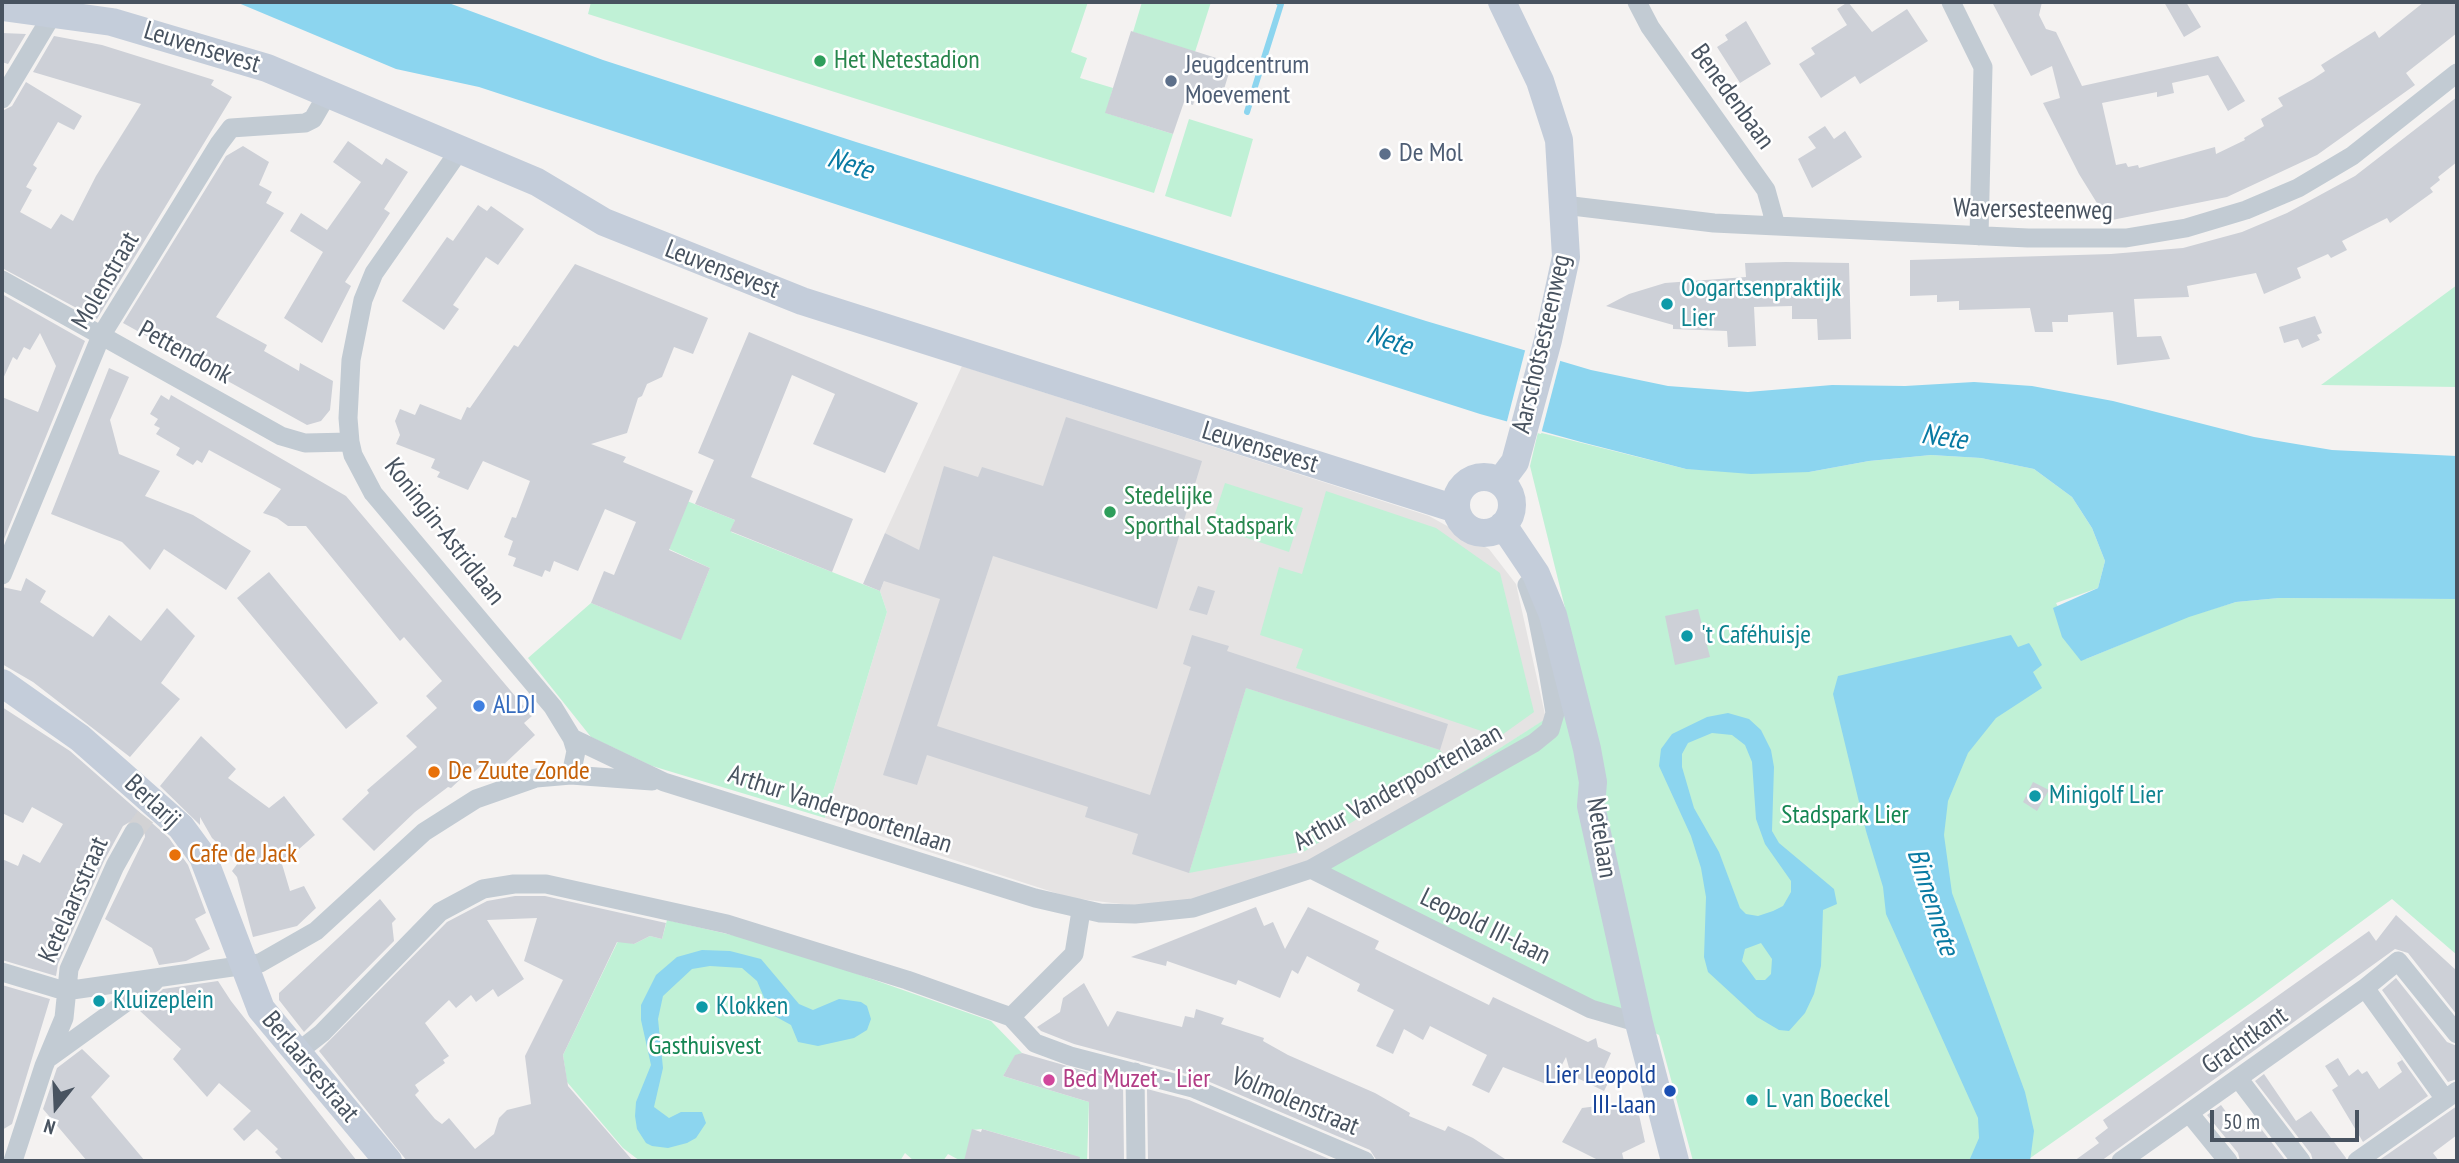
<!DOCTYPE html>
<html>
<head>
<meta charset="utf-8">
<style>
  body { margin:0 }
  #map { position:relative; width:2459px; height:1163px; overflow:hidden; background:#f4f2f1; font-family:"PT Sans Narrow",sans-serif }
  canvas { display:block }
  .frame { position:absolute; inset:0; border:4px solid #485360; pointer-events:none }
  .north { position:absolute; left:21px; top:1072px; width:70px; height:70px; -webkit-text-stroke:5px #fff; paint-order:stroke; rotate:198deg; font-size:19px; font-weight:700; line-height:28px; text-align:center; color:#485360 }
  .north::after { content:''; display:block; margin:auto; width:24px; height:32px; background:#485360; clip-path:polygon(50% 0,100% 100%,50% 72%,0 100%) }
  .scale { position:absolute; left:2210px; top:1110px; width:149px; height:32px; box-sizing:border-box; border:4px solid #485360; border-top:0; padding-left:9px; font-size:21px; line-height:24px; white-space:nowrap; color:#485360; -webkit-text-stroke:5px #fff; paint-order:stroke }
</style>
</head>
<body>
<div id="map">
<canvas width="2459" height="1163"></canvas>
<div class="frame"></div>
<div class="north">N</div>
<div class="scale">50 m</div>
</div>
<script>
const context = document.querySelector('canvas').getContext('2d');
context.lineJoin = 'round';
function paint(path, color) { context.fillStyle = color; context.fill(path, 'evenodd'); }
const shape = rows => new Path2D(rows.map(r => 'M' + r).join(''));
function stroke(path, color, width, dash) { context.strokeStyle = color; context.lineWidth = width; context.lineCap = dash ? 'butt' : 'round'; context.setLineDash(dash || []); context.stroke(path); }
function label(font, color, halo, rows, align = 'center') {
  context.font = font + ' "PT Sans Narrow",sans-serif'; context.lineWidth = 5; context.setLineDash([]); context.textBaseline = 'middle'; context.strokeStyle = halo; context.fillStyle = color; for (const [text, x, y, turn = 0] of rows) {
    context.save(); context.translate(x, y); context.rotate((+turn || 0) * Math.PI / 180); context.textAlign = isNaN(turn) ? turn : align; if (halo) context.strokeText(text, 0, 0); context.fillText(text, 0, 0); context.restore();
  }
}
const education = shape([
  [962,366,1429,516,1489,549,1516,584,1546,719,1311,869,1193,908,1138,906,1071,898,825,818,887,612,880,591,901,541,885,533]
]);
const green = shape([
  [591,2,1088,2,1071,52,1087,58,1080,78,1113,88,1106,113,1173,134,1154,193,588,14],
  [1142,2,1211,2,1195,52,1133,32],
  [1189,119,1253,139,1231,217,1165,196],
  [2457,285,2457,387,2321,385],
  [1538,432,1686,469,1809,472,1869,461,1931,455,1981,458,2034,469,2072,497,2092,528,2105,561,2098,588,2056,603,2086,659,2189,616,2236,602,2279,598,2457,599,2457,955,2392,899,2255,1000,2026,1161,1693,1161,1659,1035,1311,869,1586,693,1530,466],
  [1225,483,1303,508,1289,552,1211,526],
  [1326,491,1436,528,1500,573,1534,712,1499,737,1296,668,1303,649,1260,635,1279,567,1302,574],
  [687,501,735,520,731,532,880,591,887,612,825,818,652,766,591,737,528,658,591,603,681,639,710,568,669,549],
  [1246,688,1440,750,1450,762,1305,851,1189,873],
  [667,920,775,945,991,1021,1022,1053,1015,1056,1003,1076,1089,1102,1087,1161,1066,1158,1067,1153,982,1129,972,1130,974,1154,970,1161,961,1161,948,1154,943,1161,914,1161,905,1153,900,1161,640,1161,623,1148,567,1082,563,1055,619,939,634,944,650,936,662,939]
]);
const water = shape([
  [236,2,446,2,603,60,856,142,1426,321,1591,370,1668,386,1748,392,1832,385,1905,386,1974,382,2032,386,2113,401,2254,437,2332,450,2457,456,2457,599,2279,598,2236,602,2189,617,2081,661,2062,637,2053,608,2098,588,2105,561,2092,528,2072,497,2034,469,1981,458,1931,455,1869,461,1809,472,1751,474,1686,469,1581,442,1480,414,1237,336,479,87,396,69],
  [2011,635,2018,647,2029,643,2033,649,2042,665,2033,672,2042,688,1996,718,1968,753,1948,801,1944,835,1952,893,2025,1092,2034,1131,2030,1161,1969,1161,1979,1138,1978,1118,1886,914,1883,887,1866,831,1833,694,1838,676],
  [1728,713,1749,719,1761,730,1771,750,1774,767,1772,831,1779,843,1834,889,1837,904,1823,910,1821,966,1814,994,1805,1013,1789,1031,1779,1030,1757,1017,1708,972,1704,957,1706,897,1701,868,1691,836,1659,766,1661,749,1672,734,1707,717],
  [1712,733,1732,735,1745,745,1752,762,1756,819,1765,844,1791,881,1791,892,1783,906,1773,911,1758,916,1746,914,1740,908,1719,852,1694,808,1682,767,1682,754,1688,743],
  [1761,943,1772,959,1771,974,1765,980,1756,980,1742,961,1745,949],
  [702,950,730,951,761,959,799,1004,813,1010,839,999,861,1002,867,1006,871,1019,867,1030,854,1038,818,1046,798,1042,791,1025,771,1014,757,981,742,968,710,966,692,969,663,996,658,1019,663,1068,654,1107,669,1118,681,1112,702,1112,706,1123,696,1138,687,1143,668,1148,652,1146,646,1143,637,1129,635,1116,636,1102,651,1065,641,1020,641,1005,656,975,677,957]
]);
const pier = shape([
  [1526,347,1561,358,1541,434,1506,425]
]);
const stream = shape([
  [1247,112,1281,4,1278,2]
]);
const building = shape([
  [1848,2,1872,32,1907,9,1928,41,1860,84,1855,76,1821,98,1799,64,1815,54,1811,48,1847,25,1837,9],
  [1992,2,2042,2,2039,15,2046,29,2056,32,2082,86,2218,56,2245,101,2228,111,2208,75,2172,83,2174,93,2157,97,2157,92,2102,103,2116,165,2126,163,2128,167,2138,165,2139,168,2215,147,2216,154,2245,140,2244,138,2264,126,2261,119,2283,106,2278,98,2313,79,2325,71,2321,65,2375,31,2379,38,2424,2,2457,2,2457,33,2406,73,2415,85,2317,155,2227,197,2112,220,2105,216,2079,174,2043,103,2060,98,2052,66,2031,76],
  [2164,2,2186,2,2201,27,2184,37],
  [1746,21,1771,64,1740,83,1717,47,1728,40,1725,35],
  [1131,31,1232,63,1221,99,1197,92,1193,105,1184,102,1173,134,1105,113],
  [2,33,26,34,8,64,2,62],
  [54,36,102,45,214,80,211,85,232,97,97,319,2,268,2,111,12,106,26,82,82,116,74,130,58,122,33,165,37,168,26,187,32,190,20,212,51,229,61,214,73,221,96,176,141,104,33,72],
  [2457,97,2457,162,2438,177,2440,180,2430,188,2433,192,2390,223,2387,218,2342,241,2347,250,2331,258,2328,254,2297,268,2301,278,2264,294,2256,273,2187,286,2189,297,2134,299,2137,337,2161,336,2170,359,2117,365,2113,312,2068,315,2068,322,2052,322,2053,332,2035,332,2030,308,1959,310,1959,301,1937,302,1937,295,1910,296,1910,260,2111,254,2183,248,2242,232,2287,213,2355,176],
  [1825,126,1834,139,1845,131,1862,157,1812,188,1798,159,1816,148,1808,137],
  [348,141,382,165,386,158,408,172,384,209,390,213,345,282,351,286,322,343,284,318,323,252,290,231,301,213,327,230,361,182,333,162],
  [243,146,269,162,259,185,272,192,266,203,284,213,216,317,267,345,264,351,299,371,300,363,333,381,330,410,321,421,307,425,123,323,226,156],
  [478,205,487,211,491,206,524,229,498,265,486,257,453,305,459,309,444,330,402,301,447,237,453,241],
  [1786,262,1849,263,1851,339,1818,340,1817,319,1792,319,1792,306,1754,307,1756,346,1728,347,1727,331,1673,329,1673,325,1606,306,1629,294,1665,283,1746,277,1745,263],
  [575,264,708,318,693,354,674,347,662,377,647,384,642,396,638,398,627,433,591,444,626,457,623,462,693,491,669,550,710,568,681,640,591,603,604,571,614,575,636,522,605,509,578,571,554,561,550,572,545,570,542,577,513,566,516,558,508,555,513,541,504,537,512,517,516,518,530,481,483,461,468,490,437,477,440,472,431,468,435,459,396,444,400,435,395,421,400,409,415,415,420,404,461,420,467,407,470,408,514,345,518,347],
  [2,294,85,341,2,544,2,397,38,412,56,366,40,333,30,350,24,347,17,360,13,357,2,381],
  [2315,316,2322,333,2317,335,2320,340,2302,348,2298,339,2284,343,2279,327],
  [749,332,918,403,885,473,813,444,835,394,792,375,751,477,853,519,832,572,730,531,735,520,695,504,714,460,698,453],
  [109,368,129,377,110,420,119,454,160,471,145,496,193,515,251,551,226,590,164,549,150,570,122,542,51,514],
  [161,395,169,400,171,395,346,496,532,716,524,723,535,735,497,771,486,761,469,777,466,774,451,788,448,787,415,812,374,851,342,819,369,793,367,790,417,747,406,736,437,708,426,696,442,681,404,637,400,641,306,526,288,526,277,518,263,513,281,489,209,450,202,463,197,460,193,465,176,455,180,448,156,434,160,428,154,425,158,419,150,414],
  [1066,417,1202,461,1157,609,993,556,937,726,1150,795,1191,667,1183,664,1192,635,1229,646,1227,651,1448,724,1440,750,1246,688,1189,873,1132,854,1138,834,1085,817,1088,807,927,755,917,785,883,775,940,599,884,581,880,591,863,584,885,533,919,550,944,466,978,477,982,467,1043,486],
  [269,572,378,703,346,729,237,598],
  [26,578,46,591,40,602,93,637,109,615,141,641,167,608,195,636,161,683,180,699,130,757,33,682,2,664,2,587,21,591],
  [1198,586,1215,591,1207,615,1189,610],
  [1698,609,1710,657,1675,665,1665,616],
  [2,707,70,751,169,838,188,865,206,913,195,919,210,949,186,961,159,965,152,948,105,919,145,837,144,825,133,820,123,826,104,861,58,964,56,976,2,960,2,859,18,866,23,854,40,863,63,824,32,807,23,823,2,813],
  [201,736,236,769,228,778,269,808,284,796,315,835,282,864,290,891,304,886,316,908,297,926,253,937,237,877,232,871,238,863,212,838,200,817,200,825,160,786],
  [2033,782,2049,790,2037,811,2023,802],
  [515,896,545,896,666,923,662,939,650,936,634,944,617,942,563,1055,568,1086,633,1161,407,1161,319,1051,447,922,487,901],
  [537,918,524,961,563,980,525,1056,531,1104,507,1110,499,1118,494,1134,475,1149,449,1118,442,1124,435,1119,415,1095,419,1091,415,1085,445,1063,443,1060,449,1056,425,1023,449,1000,456,1008,471,995,476,1002,493,989,498,997,524,979,487,920],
  [380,899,396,919,392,923,394,941,304,1032,279,1000,279,993],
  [1256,907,1264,926,1273,922,1285,949,1308,907,1379,941,1375,949,1489,1005,1493,997,1588,1042,1596,1038,1598,1047,1611,1053,1603,1071,1612,1075,1604,1091,1571,1075,1566,1057,1551,1086,1503,1067,1489,1093,1472,1085,1487,1055,1430,1026,1423,1040,1404,1029,1393,1054,1376,1046,1394,1010,1357,991,1360,984,1307,956,1298,974,1292,970,1280,998,1238,980,1236,985,1167,961,1166,966,1131,957],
  [2396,915,2457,971,2457,1015,2408,953,2395,949,2101,1161,2074,1161,2099,1143,2095,1138,2108,1128,2103,1120,2369,931,2376,941],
  [2396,978,2447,1042,2457,1046,2457,1079,2448,1082,2382,990],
  [218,981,231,1001,357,1161,284,1161,275,1152,278,1149,257,1129,244,1141,233,1129,251,1111,219,1083,207,1097,173,1059,181,1049,140,1011,163,989],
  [1084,983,1108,1027,1117,1011,1182,1027,1185,1016,1194,1018,1196,1009,1224,1018,1221,1024,1264,1038,1263,1041,1288,1055,1375,1093,1410,1113,1409,1116,1445,1131,1448,1126,1473,1138,1508,1161,1377,1161,1370,1150,1198,1077,1074,1044,1041,1031,1037,1027,1060,1012,1063,998],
  [2,985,50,999,12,1124,2,1130],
  [82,1049,110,1076,91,1097,145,1161,87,1161,43,1109,57,1068],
  [1022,1053,1123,1082,1124,1161,1089,1161,1089,1102,1003,1076,1015,1055],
  [2398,1054,2428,1096,2363,1142,2332,1090,2338,1086,2325,1066,2338,1058,2349,1076,2358,1069,2362,1074,2367,1071,2379,1089,2402,1072,2397,1063,2402,1060],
  [2264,1074,2296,1121,2311,1111,2346,1158,2345,1161,2313,1161,2311,1154,2255,1081],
  [1147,1089,1189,1100,1334,1161,1148,1161],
  [1636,1101,1645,1142,1622,1153,1624,1161,1600,1161,1562,1142,1582,1108],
  [2221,1105,2241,1132,2255,1121,2286,1161,2240,1161,2238,1153,2207,1115],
  [2457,1106,2457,1135,2433,1153,2439,1161,2378,1161],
  [972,1129,981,1132,982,1129,1080,1157,1079,1161,964,1161]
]);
const streetTunnel = shape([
  [134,832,146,816]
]);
const street = shape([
  [1637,2,1650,27,1766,190,1776,226],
  [1951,2,1983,67,1979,236],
  [2,99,54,12],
  [459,151,374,273,363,300,351,360,348,418,350,442,353,455,373,493,553,707,572,738,576,751,571,775],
  [1564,205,1714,223,2028,238,2126,238,2186,228,2246,210,2298,188,2352,156,2457,73],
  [2,280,281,436,305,443,350,442],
  [2,575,101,336,219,144,231,128,305,123,313,119,328,93],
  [572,738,664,782,1035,898,1100,913,1135,914,1193,908,1311,869,1534,743,1550,730,1555,713,1548,671,1536,611,1527,585],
  [1311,869,1591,1009,1639,1023],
  [2,972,65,991,260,963,316,931,424,832,476,799,536,778,571,775,652,781],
  [2365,988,2445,1099],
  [1011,1017,1035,1043,1070,1056,1193,1088,1365,1161],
  [1011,1017,1074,954,1081,911],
  [299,1051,322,1033,440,912,483,889,514,884,546,884,727,924,907,980,1011,1017],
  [50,1057,154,982],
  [1135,1072,1136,1161],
  [2238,1078,2301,1161],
  [2189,1113,2228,1161],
  [13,1161,44,1066,64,1018,69,969,115,866,134,832],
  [2121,1161,2365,988,2398,961,2457,1034],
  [2357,1161,2457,1091]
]);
const secondary = shape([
  [2,7,112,22,267,68,537,182,604,222,802,301,1456,509],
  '1456 505a28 28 0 1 1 56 0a28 28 0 1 1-56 0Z',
  [1500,482,1515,462,1548,340,1566,257,1559,140,1540,81,1502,2],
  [1503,525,1536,574,1553,615,1587,749,1593,782,1591,806,1639,1023,1675,1161],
  [2,683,80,738,181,827,203,857,261,1009,388,1161]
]);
const markers = [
  [820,61,7,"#2e9e5b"],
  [1171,81,7,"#5c6f8a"],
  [1385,154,7,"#5c6f8a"],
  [1667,304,7,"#0f9aa8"],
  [1110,512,7,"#2e9e5b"],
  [1687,636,7,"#0f9aa8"],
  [479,706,7,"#3f7fe0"],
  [434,772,7,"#e8710a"],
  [2035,796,7,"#0f9aa8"],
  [175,855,7,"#e8710a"],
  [99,1001,7,"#0f9aa8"],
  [702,1007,7,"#0f9aa8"],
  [1049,1080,7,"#d1479c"],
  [1670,1091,7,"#1a4fb4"],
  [1752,1100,7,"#0f9aa8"]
];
const streetNames = [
  ["Leuvensevest",202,48,17],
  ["Benedenbaan",1732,97,54],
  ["Waversesteenweg",2033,210,1],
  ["Leuvensevest",722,270,21],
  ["Molenstraat",106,281,-60],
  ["Aarschotsesteenweg",1542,344,-77],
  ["Pettendonk",185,353,29],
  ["Leuvensevest",1260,448,17],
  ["Koningin-Astridlaan",444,532,52],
  ["Arthur Vanderpoortenlaan",1398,788,-29],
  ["Berlarij",152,802,43],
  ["Arthur Vanderpoortenlaan",840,810,18],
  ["Netelaan",1601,838,81],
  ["Ketelaarsstraat",74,900,-66],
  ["Leopold III-laan",1485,927,26],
  ["Grachtkant",2245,1041,-35],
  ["Berlaarsestraat",310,1067,50],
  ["Volmolenstraat",1295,1102,23]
];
const leisureNames = [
  ["Het Netestadion",834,61],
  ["Stedelijke",1124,497],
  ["Sporthal Stadspark",1124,527]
];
const serviceNames = [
  ["Jeugdcentrum",1185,66],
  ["Moevement",1185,96],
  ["De Mol",1399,154]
];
const cultureNames = [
  ["Oogartsenpraktijk",1681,289],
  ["Lier",1681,319],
  ["'t Caféhuisje",1701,636],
  ["Minigolf Lier",2049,796],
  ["Kluizeplein",113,1001],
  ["Klokken",716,1007],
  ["L van Boeckel",1766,1100]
];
const shopNames = [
  ["ALDI",493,706]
];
const foodNames = [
  ["De Zuute Zonde",448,772],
  ["Cafe de Jack",189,855]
];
const parkNames = [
  ["Stadspark Lier",1845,816],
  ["Gasthuisvest",705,1047]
];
const transitNames = [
  ["Lier Leopold",1656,1076],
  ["III-laan",1656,1106]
];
const hotelNames = [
  ["Bed Muzet - Lier",1063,1080]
];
const waterNames = [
  ["Nete",850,165,18],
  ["Nete",1389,341,18],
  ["Nete",1944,438,8],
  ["Binnennete",1932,902,72]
];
paint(education, '#e5e3e3');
paint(green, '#c0f1d6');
paint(water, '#8cd5ef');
paint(pier, '#f4f2f1');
stroke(stream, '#8cd5ef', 6);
paint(building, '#cdd0d7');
stroke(streetTunnel, '#d2d2d4', 19, [19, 10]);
stroke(street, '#c2cbd3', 19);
stroke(secondary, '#c4cdda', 28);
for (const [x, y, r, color] of markers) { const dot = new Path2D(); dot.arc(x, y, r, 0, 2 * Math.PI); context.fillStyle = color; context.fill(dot); stroke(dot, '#fff', 2.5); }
label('26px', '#485360', '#fff', streetNames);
label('26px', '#27864d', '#fff', leisureNames, 'left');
label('26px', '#4e5e75', '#fff', serviceNames, 'left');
label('26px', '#0d838f', '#fff', cultureNames, 'left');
label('26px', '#366cbe', '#fff', shopNames, 'left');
label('26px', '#c56008', '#fff', foodNames, 'left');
label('26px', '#158653', '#fff', parkNames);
label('26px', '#164399', '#fff', transitNames, 'right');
label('26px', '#b23c85', '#fff', hotelNames, 'left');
label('italic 28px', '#097aa3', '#fff', waterNames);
</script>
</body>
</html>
